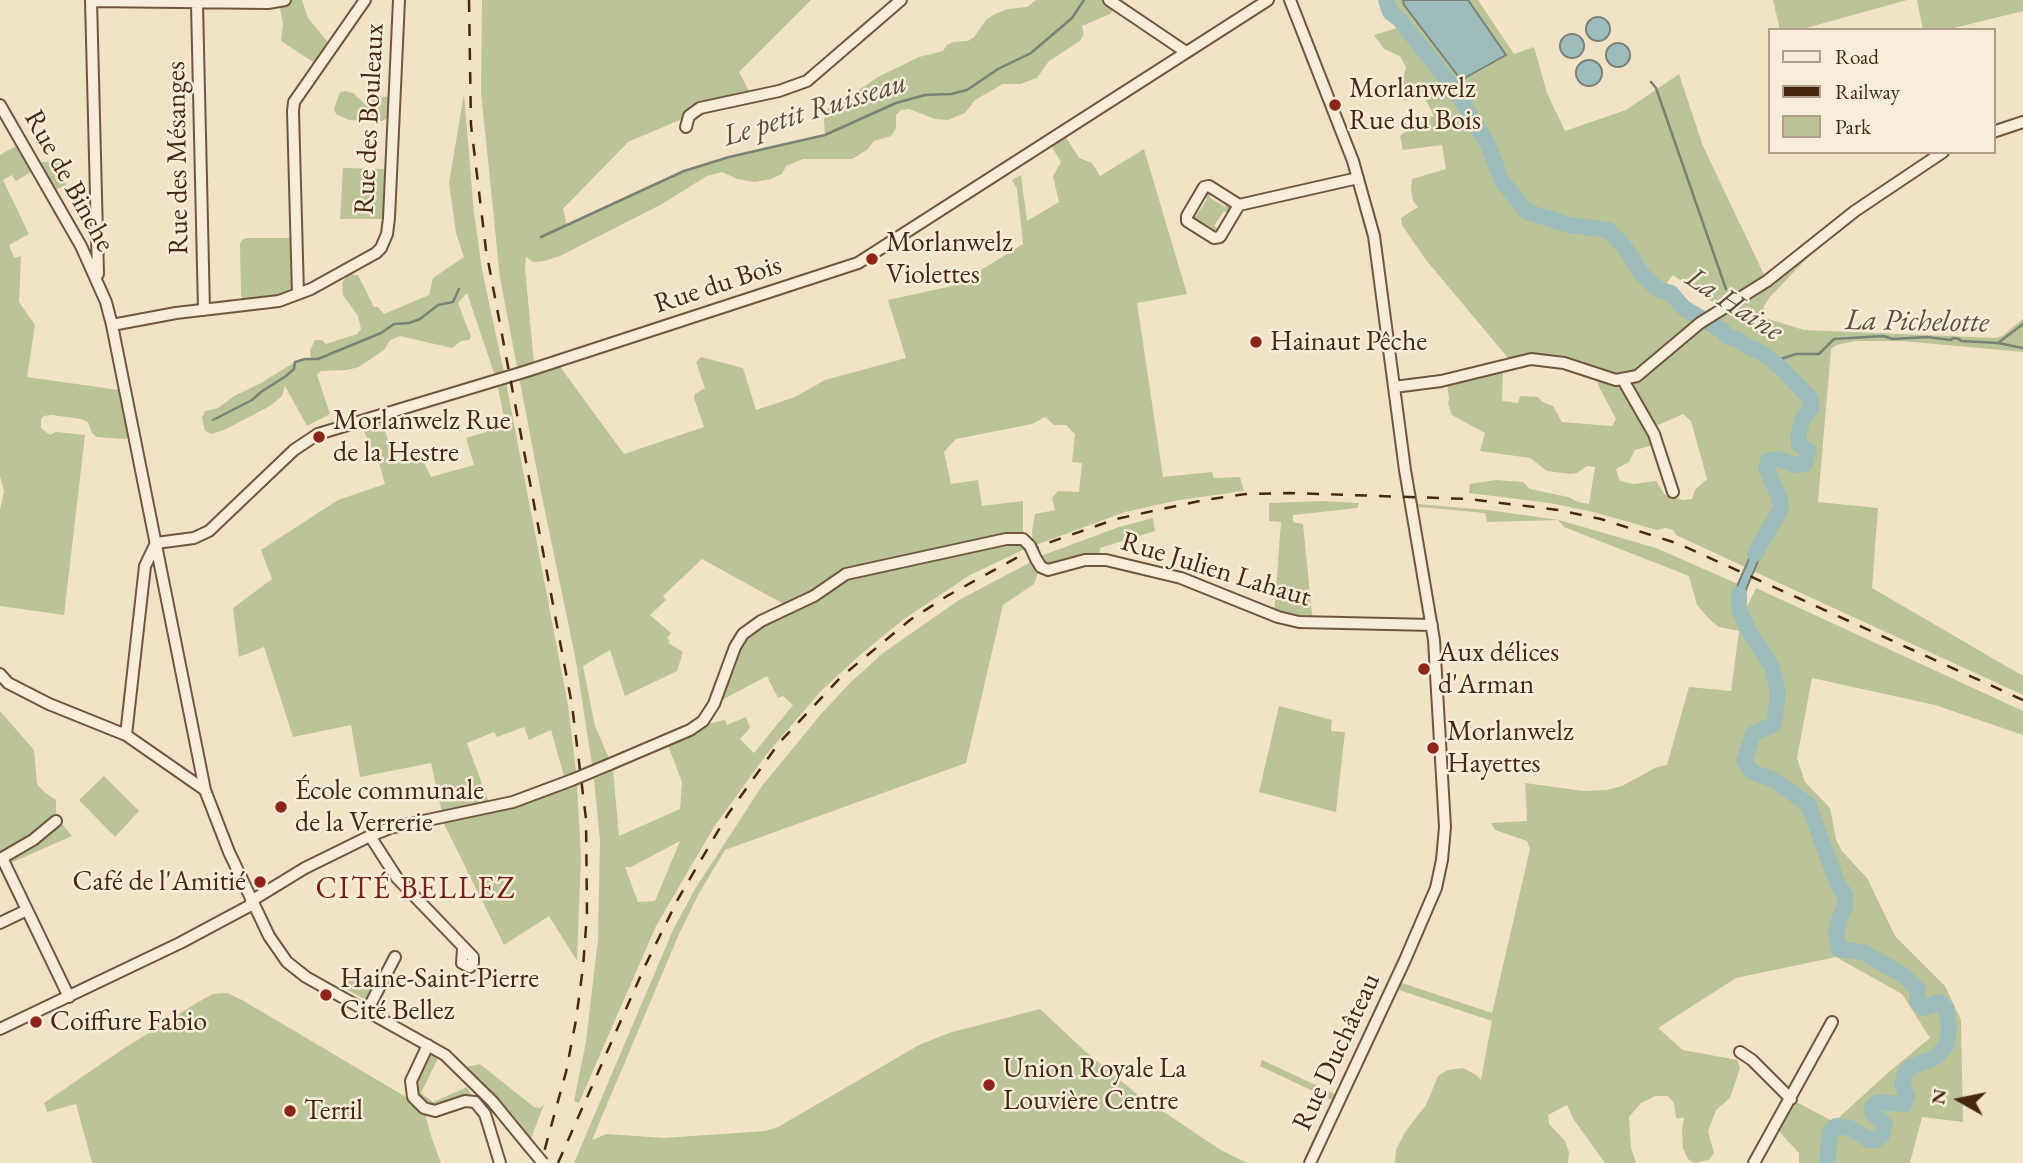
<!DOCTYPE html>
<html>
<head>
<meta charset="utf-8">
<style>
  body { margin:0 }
  #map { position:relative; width:2023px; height:1163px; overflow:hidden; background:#f3e3c6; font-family:"EB Garamond",serif }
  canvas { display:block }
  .legend { position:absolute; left:1768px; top:28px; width:228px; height:126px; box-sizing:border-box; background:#f7edda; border:2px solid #b09e89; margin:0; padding:9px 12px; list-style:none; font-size:21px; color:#462710 }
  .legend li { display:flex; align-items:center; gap:14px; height:35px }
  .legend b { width:35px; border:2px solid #b09e89 }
  .north { position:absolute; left:1925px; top:1065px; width:70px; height:70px; -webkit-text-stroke:5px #f7edda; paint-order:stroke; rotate:279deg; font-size:19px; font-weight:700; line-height:28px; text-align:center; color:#462710 }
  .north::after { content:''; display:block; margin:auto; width:24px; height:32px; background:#462710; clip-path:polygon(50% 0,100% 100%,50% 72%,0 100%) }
</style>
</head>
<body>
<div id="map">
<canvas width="2023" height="1163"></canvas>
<ul class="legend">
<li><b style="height:9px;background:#f7edda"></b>Road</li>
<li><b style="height:9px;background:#462710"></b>Railway</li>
<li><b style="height:19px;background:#bac496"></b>Park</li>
</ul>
<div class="north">N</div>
</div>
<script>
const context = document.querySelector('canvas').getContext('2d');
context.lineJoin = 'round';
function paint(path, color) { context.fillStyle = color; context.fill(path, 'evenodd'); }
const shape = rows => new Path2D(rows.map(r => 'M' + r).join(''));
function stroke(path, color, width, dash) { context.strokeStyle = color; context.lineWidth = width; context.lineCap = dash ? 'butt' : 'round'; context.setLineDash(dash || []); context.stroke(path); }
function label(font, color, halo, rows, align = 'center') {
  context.font = font + ' "EB Garamond",serif'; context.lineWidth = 5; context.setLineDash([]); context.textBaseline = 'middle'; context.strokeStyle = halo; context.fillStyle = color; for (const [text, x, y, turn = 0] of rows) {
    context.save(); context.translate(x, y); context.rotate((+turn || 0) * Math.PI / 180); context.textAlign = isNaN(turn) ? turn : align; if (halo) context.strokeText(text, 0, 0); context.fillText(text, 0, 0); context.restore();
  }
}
const green = shape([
  [285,0,302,0,308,18,332,47,319,66,281,41,283,25,279,2],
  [482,0,811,0,739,72,751,95,689,116,628,142,563,209,567,225,684,171,729,157,825,135,824,119,827,110,841,97,850,96,878,77,919,57,943,51,947,45,953,42,968,41,974,37,986,20,995,14,1008,9,1027,7,1036,0,1109,0,1114,9,1110,14,1082,26,1084,34,1080,41,1049,61,1037,78,1020,84,1003,84,975,100,965,113,948,120,935,119,909,109,901,110,896,115,896,128,891,136,874,141,867,150,852,159,803,159,786,166,782,174,771,179,755,182,737,179,722,172,707,176,662,204,560,256,544,261,533,262,526,257,525,268,534,364,558,364,624,454,704,427,694,398,695,394,705,388,696,362,701,357,743,368,756,410,795,397,825,380,906,358,888,300,957,285,1023,244,1017,189,1012,180,1021,175,1027,221,1059,202,1053,176,1061,162,1050,144,1064,134,1079,158,1092,163,1100,176,1144,149,1187,294,1137,303,1163,477,1212,472,1214,478,1240,477,1244,491,1179,500,1125,512,1033,546,1032,532,1035,514,1055,510,1052,498,1058,491,1079,492,1082,463,1072,462,1075,434,1066,425,1054,425,1045,417,1032,424,956,439,944,452,951,484,978,480,982,506,1023,501,1023,532,1013,534,1027,548,970,575,904,619,860,655,821,691,766,755,714,827,656,926,579,1103,574,1101,586,1042,598,939,600,841,594,779,613,771,619,836,680,809,682,782,666,740,703,721,707,724,725,720,727,725,746,717,750,728,740,739,754,753,793,705,783,696,778,698,767,676,722,700,720,698,735,647,789,607,702,559,663,596,666,600,650,615,671,633,667,638,670,641,668,643,683,652,677,671,625,696,610,650,583,666,595,726,611,763,592,765,576,661,542,497,500,278,481,92],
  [680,841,655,901,638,902,625,867,631,867],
  [1391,0,1478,0,1514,54,1534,47,1547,93,1565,131,1626,110,1679,74,1703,146,1767,281,1723,309,1673,275,1660,291,1669,294,1683,310,1700,320,1628,379,1581,367,1508,361,1508,358,1426,260,1402,225,1401,218,1418,207,1413,201,1411,189,1412,179,1446,169,1442,145,1403,150,1400,136,1412,126,1434,116,1422,93,1405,101,1399,94,1406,67,1400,56,1384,49,1374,35,1397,28],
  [1773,0,1907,0,1799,30,1780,30],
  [1917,0,2023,0,2023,11,1946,30,1923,30],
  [345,91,353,93,368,107,373,99,390,96,391,116,382,121,349,120,336,114,334,109,340,92],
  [464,94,474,213,482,270,505,377,568,705,576,771,566,783,568,789,577,785,581,857,577,961,549,916,504,945,441,818,443,817,431,763,360,777,351,725,293,737,264,647,239,657,233,608,272,579,261,550,338,500,385,484,380,466,361,425,381,419,395,460,419,452,431,477,474,465,466,438,506,426,496,379,467,293,458,303,471,337,469,340,461,341,452,348,400,336,390,340,384,350,359,367,347,370,321,371,317,375,330,414,307,426,285,386,282,396,270,406,224,430,212,434,205,431,202,418,205,411,218,408,234,396,261,383,295,362,311,359,310,350,315,340,322,340,326,344,357,334,361,329,358,316,343,295,342,283,346,277,351,274,358,275,374,307,378,307,384,314,429,295,433,278,464,257,456,233,449,183],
  [524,727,529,740,551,730,566,783,491,808,467,743,494,732,497,737],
  [19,144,34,170,16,181,12,175,3,180,29,234,9,245,14,258,21,256,19,302,35,325,27,377,126,391,130,436,125,439,97,437,92,433,88,422,81,419,52,415,44,416,41,419,41,428,50,435,56,432,85,435,64,615,0,606,0,510,4,491,0,476,0,155],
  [41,162,58,162,67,185,55,190],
  [343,168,392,169,386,219,340,219],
  [1206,190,1212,192,1209,197,1225,207,1228,202,1233,205,1230,214,1224,211,1214,226,1220,230,1217,234,1210,232,1212,228,1197,219,1193,223,1190,213,1196,216,1207,199,1202,195],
  [246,238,296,238,298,294,244,302,241,295,240,244,242,240],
  [1814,248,1808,257,1770,297,1764,306,1765,318,1804,330,1996,338,2002,336,2023,319,2023,352,1902,341,1855,341,1836,345,1831,349,1818,502,1878,508,1872,588,2023,676,2023,695,1753,571,1768,539,1761,535,1745,567,1676,535,1673,530,1665,528,1657,530,1593,512,1550,503,1469,493,1470,484,1496,480,1523,482,1530,489,1568,497,1578,502,1589,504,1595,467,1587,466,1577,473,1570,474,1547,471,1530,458,1480,451,1485,433,1452,415,1448,404,1449,399,1447,383,1503,369,1502,401,1518,403,1520,396,1538,397,1542,402,1553,406,1562,422,1612,426,1616,419,1599,387,1597,381,1600,376,1621,382],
  [1683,414,1691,421,1707,479,1695,490,1692,499,1683,500,1665,495,1656,481,1633,484,1620,481,1616,469,1629,462,1635,450,1654,445,1647,430],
  [1323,501,1359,503,1357,508,1293,515,1293,522,1303,524,1313,624,1274,615,1281,522,1269,521,1269,503],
  [1418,504,1488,510,1559,520,1656,548,1738,584,1734,603,1737,613,1745,611,1756,588,2023,711,2023,735,1935,705,1812,678,1797,758,1805,782,1830,808,1836,840,1842,851,1867,878,1895,936,1945,986,1961,1020,1963,1122,1922,1117,1910,1163,1799,1163,1799,1153,1775,1127,1791,1099,1834,1122,1890,1071,1930,1038,1902,994,1836,957,1736,978,1658,1028,1683,1050,1737,1060,1740,1068,1730,1098,1716,1110,1708,1131,1714,1153,1709,1160,1694,1163,1688,1159,1683,1148,1682,1131,1684,1118,1676,1118,1674,1103,1668,1096,1655,1096,1641,1103,1629,1117,1631,1148,1636,1163,1605,1163,1574,1120,1567,1105,1548,1115,1549,1124,1565,1141,1569,1152,1568,1163,1395,1163,1396,1150,1405,1132,1426,1105,1438,1076,1448,1070,1463,1068,1476,1075,1481,1080,1492,1021,1399,990,1402,983,1492,1013,1530,849,1527,841,1495,830,1491,823,1527,821,1525,783,1583,791,1607,790,1622,786,1657,767,1667,765,1689,687,1731,691,1739,631,1719,627,1710,620,1697,605,1689,576,1564,527,1558,520,1487,522,1485,513,1419,507],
  [1153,518,1155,531,1100,548,1099,559,1048,567,1038,557,1119,527],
  [1031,562,1038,564,1038,573,1034,584,1003,605,966,763,725,850,698,895,679,934,592,1140,606,1134,664,1138,765,1131,778,1127,919,1045,949,1033,1040,1009,1086,1052,1137,1094,1219,1149,1247,1163,574,1163,673,930,695,889,762,786,821,714,851,682,883,653,959,600],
  [1279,706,1332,720,1331,731,1345,732,1336,812,1259,792],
  [0,711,34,750,37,784,44,792,56,800,56,820,58,819,72,836,6,865,0,859],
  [104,776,139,811,115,837,79,800],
  [350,979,364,987,368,980,376,985,368,1001,344,988],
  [227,993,242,1000,406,1097,413,1097,411,1092,428,1045,441,1052,421,1093,433,1102,467,1087,475,1102,424,1109,431,1136,441,1163,92,1163,76,1104,47,1112,44,1103,120,1051,200,1001,213,994],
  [1262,1060,1335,1094,1332,1100,1260,1066],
  [480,1064,534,1107,540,1108,544,1104,531,1139,461,1068]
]);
const water = shape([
  [1403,0,1468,0,1506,55,1461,80,1404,5,1403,0],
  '1586 29a12 12 0 1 1 24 0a12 12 0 1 1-24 0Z',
  '1560 46a12 12 0 1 1 24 0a12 12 0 1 1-24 0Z',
  '1606 55a12 12 0 1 1 24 0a12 12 0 1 1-24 0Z',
  '1576 73a13 13 0 1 1 26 0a13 13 0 1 1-26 0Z',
  [1760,534,1768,538,1747,587,1743,600,1745,611,1737,613,1734,603,1738,584,1760,534]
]);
const stream = shape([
  [1651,82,1656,88,1726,289],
  [541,237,684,171,729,157,825,135,896,103,925,95,951,94,967,90,998,69,1031,53,1072,18,1084,0],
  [1998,343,2023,324],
  [1776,364,1781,359,1796,354,1819,354,1834,339,1883,336,1893,339,1927,337,1951,340,1953,338,1959,339,1961,341,1998,343,2023,348],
  [213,420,252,400,261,392,286,376,294,369,295,362,305,359,318,359,381,333,394,324,409,323,420,319,438,305,453,302,459,289]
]);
const river = shape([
  [1386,0,1390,12,1400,20,1456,91,1487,143,1502,181,1527,212,1570,225,1608,230,1623,245,1642,274,1651,283,1660,290,1671,293,1684,308,1723,331,1726,336,1739,340,1745,345,1762,353,1781,368,1810,398,1812,407,1803,418,1798,435,1799,445,1808,451,1805,464,1794,465,1779,459,1768,461,1766,467,1779,497,1781,508,1755,554],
  [1739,594,1739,610,1750,633,1772,667,1778,693,1774,724,1753,734,1744,761,1752,772,1772,779,1808,804,1837,882,1845,895,1845,906,1839,920,1836,935,1839,949,1863,952,1903,975,1918,989,1917,1001,1923,1008,1939,1002,1946,1008,1949,1030,1946,1046,1936,1057,1911,1067,1906,1072,1902,1084,1907,1096,1904,1104,1878,1102,1872,1107,1873,1114,1885,1125,1882,1135,1876,1140,1869,1140,1850,1128,1836,1126,1830,1132,1827,1163]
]);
const minor = shape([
  [91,0,98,274],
  [1109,0,1186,52],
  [1290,0,1353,161,1374,236,1405,470,1434,640,1445,827,1442,860,1436,888,1405,960,1310,1163],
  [91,1,268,3,285,0],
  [197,4,204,310],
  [0,105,81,246,106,302,112,325,205,790,229,852,269,936,287,962,306,977,445,1055,492,1101,528,1145],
  [686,127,689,116,700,108,779,91,807,81,901,0],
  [1993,132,2023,122],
  [1239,205,1220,237,1214,238,1187,221,1187,216,1204,187,1209,186,1239,205,1358,178],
  [298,294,293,111,294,102,365,0],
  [112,325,176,313,279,301,311,289,376,253,381,248,387,234,389,218,399,0],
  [1623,380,1654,434,1673,492],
  [1394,387,1441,381,1531,359,1564,363,1616,380,1637,376,1700,323,1767,281,1855,211,1943,152],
  [156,543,194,538,209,531,294,450,318,434,527,371,858,263,1268,0],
  [1036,559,1041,567,1048,570,1085,560,1106,560,1181,578,1278,617,1299,622,1432,625],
  [0,674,8,683,49,704,126,735,205,790],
  [126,735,145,566,156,543],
  [608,765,690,730,703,721,714,704,735,647,743,634,761,621,814,596,846,574,1006,539,1023,539,1030,546],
  [56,821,33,840,2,858,69,997],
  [370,836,397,878,473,957,473,963,470,967,462,963,463,949],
  [251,901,305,868,370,836,390,828,513,802,572,780],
  [0,923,27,910],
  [367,1011,395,957],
  [0,1029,180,943,253,904],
  [428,1045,411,1081,413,1097,424,1108,435,1111,465,1101,475,1102,485,1114,500,1163],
  [1740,1052,1752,1060,1791,1099],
  [1754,1163,1832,1022]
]);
const rail = shape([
  [469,0,471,125,486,250,572,705,586,819,587,914,583,967,576,1020,566,1072,541,1163],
  [558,1163,645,966,678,899,728,814,779,743,841,677,910,620,947,596,1018,557,1045,544,1116,519,1204,500,1246,494,1290,493,1469,499,1558,510,1601,519,1679,544,2023,700]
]);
const minorBridge = shape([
  [1030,546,1036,559],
  [572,780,608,765],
  [528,1145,543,1163]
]);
const markers = [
  [1335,105,7,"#8f2418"],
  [872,259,7,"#8f2418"],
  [1256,342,7,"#8f2418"],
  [319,437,7,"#8f2418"],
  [1424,669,7,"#8f2418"],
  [1433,748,7,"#8f2418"],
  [281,807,7,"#8f2418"],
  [260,882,7,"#8f2418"],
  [326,995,7,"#8f2418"],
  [36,1022,7,"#8f2418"],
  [989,1085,7,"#8f2418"],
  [290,1111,7,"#8f2418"]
];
const poiNames = [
  ["Morlanwelz",1349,89],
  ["Rue du Bois",1349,121],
  ["Morlanwelz",886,243],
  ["Violettes",886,275],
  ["Hainaut Pêche",1270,342],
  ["Morlanwelz Rue",333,421],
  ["de la Hestre",333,453],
  ["Aux délices",1438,653],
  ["d'Arman",1438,685],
  ["Morlanwelz",1447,732],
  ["Hayettes",1447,764],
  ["École communale",295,791],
  ["de la Verrerie",295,823],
  ["Café de l'Amitié",246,882,"right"],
  ["Haine-Saint-Pierre",340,979],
  ["Cité Bellez",340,1011],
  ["Coiffure Fabio",50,1022],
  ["Union Royale La",1003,1069],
  ["Louvière Centre",1003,1101],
  ["Terril",304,1111]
];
const streetNames = [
  ["Rue des Bouleaux",370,119,-87],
  ["Rue des Mésanges",178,158,-91],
  ["Rue de Binche",69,181,61],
  ["Rue du Bois",718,285,-18],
  ["Rue Julien Lahaut",1216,570,17],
  ["Rue Duchâteau",1337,1052,-65]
];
const waterNames = [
  ["Le petit Ruisseau",815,110,-17],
  ["La Haine",1734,305,33],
  ["La Pichelotte",1917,322,1]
];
const neighbourhoodNames = [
  ["CITÉ BELLEZ",416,890]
];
paint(green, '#bac496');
paint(water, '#9dbdbc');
stroke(water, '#7a8177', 2);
stroke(stream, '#7a8177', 2.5);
stroke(river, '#9dbdbc', 16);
stroke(minor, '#71563e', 14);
stroke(minor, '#f7edda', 10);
stroke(rail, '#462710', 2.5, [12, 12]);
stroke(minorBridge, '#71563e', 14, []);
stroke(minorBridge, '#f7edda', 10);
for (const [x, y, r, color] of markers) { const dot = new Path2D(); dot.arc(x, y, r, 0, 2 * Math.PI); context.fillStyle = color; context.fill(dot); stroke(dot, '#f7edda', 2.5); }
label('28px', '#462710', '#f7edda', poiNames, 'left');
label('28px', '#462710', '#f7edda', streetNames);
label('italic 30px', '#5c4c3b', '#f7edda', waterNames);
context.letterSpacing = '2px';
label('30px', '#7a1f14', '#f7edda', neighbourhoodNames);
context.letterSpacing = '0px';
</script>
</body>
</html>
